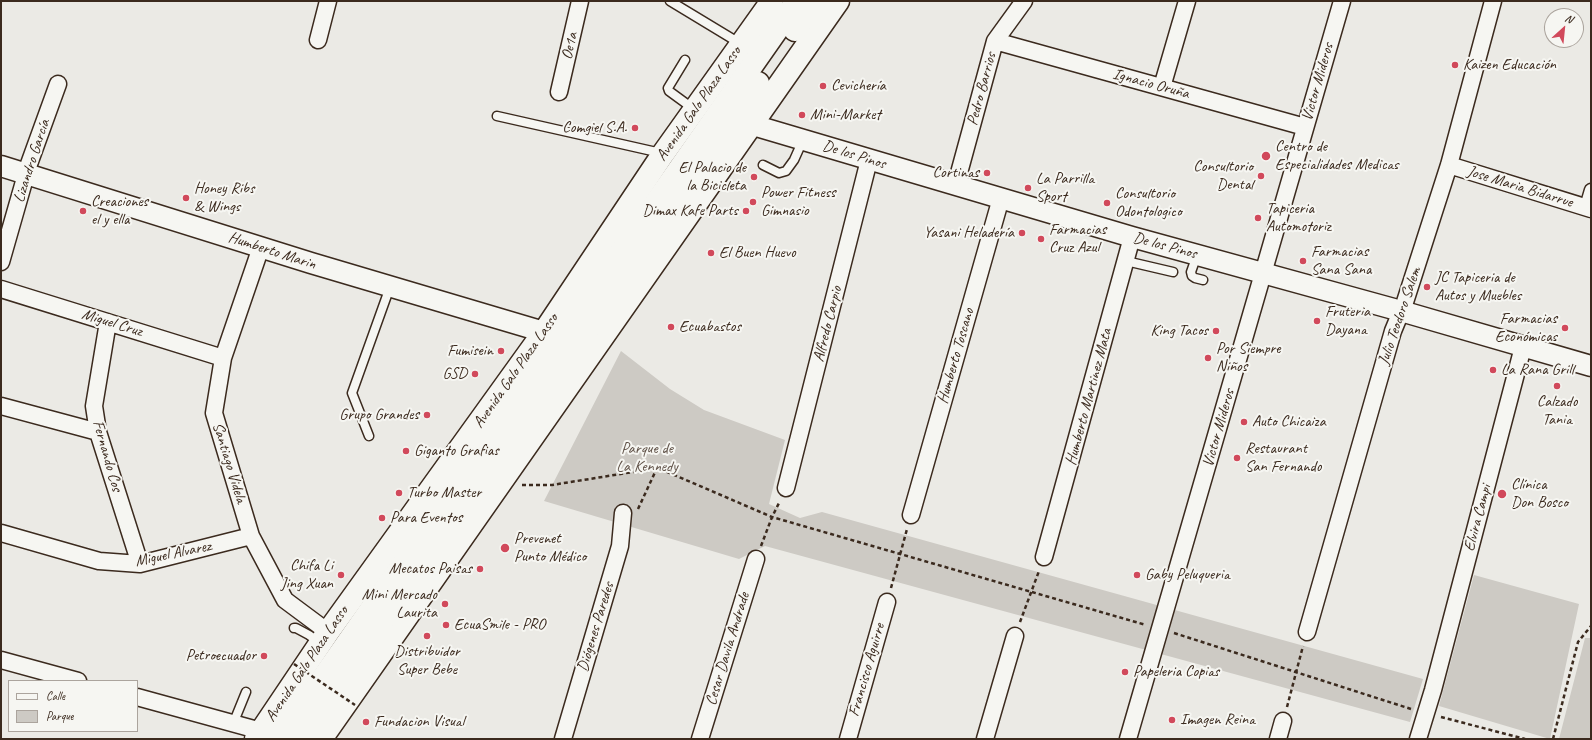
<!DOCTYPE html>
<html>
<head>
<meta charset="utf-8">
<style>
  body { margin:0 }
  #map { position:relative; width:1592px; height:740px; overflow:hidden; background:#ebeae5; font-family:Caveat,sans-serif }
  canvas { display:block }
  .frame { position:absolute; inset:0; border:2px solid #3b2a1e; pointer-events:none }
  .legend { position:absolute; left:8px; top:680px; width:130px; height:52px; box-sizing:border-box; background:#f6f6f2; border:1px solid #aba49d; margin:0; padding:5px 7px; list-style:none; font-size:12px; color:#3b2a1e }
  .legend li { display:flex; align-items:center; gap:8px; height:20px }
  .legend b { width:20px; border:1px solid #aba49d }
  .north { position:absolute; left:1544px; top:8px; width:40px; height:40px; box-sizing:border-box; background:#f6f6f2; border:1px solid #aba49d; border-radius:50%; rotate:27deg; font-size:11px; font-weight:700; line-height:16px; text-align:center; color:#3b2a1e }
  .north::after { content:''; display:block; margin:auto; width:14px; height:18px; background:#d1495b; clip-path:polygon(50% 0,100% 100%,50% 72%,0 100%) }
</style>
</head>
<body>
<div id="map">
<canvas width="1592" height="740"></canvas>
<div class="frame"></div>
<ul class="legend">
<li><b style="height:5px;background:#f6f6f2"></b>Calle</li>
<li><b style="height:11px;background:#cdcac4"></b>Parque</li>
</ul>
<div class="north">N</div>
</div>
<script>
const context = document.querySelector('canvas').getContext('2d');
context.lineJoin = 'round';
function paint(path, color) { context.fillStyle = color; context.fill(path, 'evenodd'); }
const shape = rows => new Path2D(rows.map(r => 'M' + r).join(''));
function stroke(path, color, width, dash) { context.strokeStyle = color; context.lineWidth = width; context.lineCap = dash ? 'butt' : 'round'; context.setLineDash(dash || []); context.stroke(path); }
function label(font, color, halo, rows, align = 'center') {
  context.font = font + ' Caveat,sans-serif'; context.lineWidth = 4; context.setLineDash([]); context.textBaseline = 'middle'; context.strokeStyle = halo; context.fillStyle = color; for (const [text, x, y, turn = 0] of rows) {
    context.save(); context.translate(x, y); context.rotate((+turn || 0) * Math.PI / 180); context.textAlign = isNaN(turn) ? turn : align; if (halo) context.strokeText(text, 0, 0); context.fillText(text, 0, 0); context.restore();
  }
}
const green = shape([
  [621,351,670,389,704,410,785,440,769,504,800,518,822,512,1423,679,1410,722,765,546,739,559,544,501],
  [1474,575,1579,604,1550,739,1439,706],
  [1585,638,1591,638,1591,739,1559,739]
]);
const path = shape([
  [522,485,552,485,658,468,772,517,1146,625],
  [638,509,657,468],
  [761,546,772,517,780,501],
  [891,588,907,529],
  [1020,622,1039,571],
  [1174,633,1411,709],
  [1287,707,1303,646],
  [1441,717,1525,739],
  [1553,739,1578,642,1591,626]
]);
const service = shape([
  [670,1,741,44],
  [685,60,668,88,669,91,695,110],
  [497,116,661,153],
  [763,165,779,173,786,171,794,160,803,140],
  [1197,255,1191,272,1192,276,1195,278,1203,280],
  [1126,261,1173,272],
  [369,436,352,393,390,287],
  [294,628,296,628,309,635,320,643],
  [233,724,246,692]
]);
const pedestrian = shape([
  [1586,207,1591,190]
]);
const minor = shape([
  [318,40,328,1],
  [995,41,1305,127],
  [1162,87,1187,1],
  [559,92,580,1],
  [1449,165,1591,209],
  [956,184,995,41,1024,1],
  [261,247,223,358,214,413,251,536,285,600,328,632],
  [1,262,29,164,58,84],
  [1,289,223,358],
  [108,322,94,406,98,432,140,564],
  [1,406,98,432],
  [786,488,869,160],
  [911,515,1001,198],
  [1,533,99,561,140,564,251,536],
  [1044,557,1132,237],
  [1307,632,1393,331,1405,302,1449,165,1493,1],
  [1,660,78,681],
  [137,697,261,731],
  [563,739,620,546,623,513],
  [700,739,756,559],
  [848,739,887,602],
  [985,739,1015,636],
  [1128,739,1342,1],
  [1278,739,1283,721],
  [1418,739,1433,690,1523,347]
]);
const tertiary = shape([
  [736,120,1132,237,1401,311,1591,366],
  [1,166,311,263,544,332]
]);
const secondary = shape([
  [256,739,328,632,544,332,663,154,772,1],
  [321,739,838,1]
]);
const primary = shape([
  [795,30,815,1],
  [280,739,797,1],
  [302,739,371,637,666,218,758,83]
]);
const pathBridge = shape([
  [294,664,355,705]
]);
const markers = [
  [1455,65,4,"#d1495b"],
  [823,86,4,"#d1495b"],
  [802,115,4,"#d1495b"],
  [635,128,4,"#d1495b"],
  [1266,156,5,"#d1495b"],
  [987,173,4,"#d1495b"],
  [1261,176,4,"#d1495b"],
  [754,177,4,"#d1495b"],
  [1028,188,4,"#d1495b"],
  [186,198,4,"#d1495b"],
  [753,202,4,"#d1495b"],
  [1107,203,4,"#d1495b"],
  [83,211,4,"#d1495b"],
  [746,211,4,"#d1495b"],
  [1258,218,4,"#d1495b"],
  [1022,233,4,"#d1495b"],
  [1041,239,4,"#d1495b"],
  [711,253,4,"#d1495b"],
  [1303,261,4,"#d1495b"],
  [1427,287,4,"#d1495b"],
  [1317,321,4,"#d1495b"],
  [671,327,4,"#d1495b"],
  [1565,328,4,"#d1495b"],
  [1216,331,4,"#d1495b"],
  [501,351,4,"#d1495b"],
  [1208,358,4,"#d1495b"],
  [1493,370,4,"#d1495b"],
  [475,374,4,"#d1495b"],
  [1557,386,4,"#d1495b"],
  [427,415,4,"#d1495b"],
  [1244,422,4,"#d1495b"],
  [406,451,4,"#d1495b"],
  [1237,458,4,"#d1495b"],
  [399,493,4,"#d1495b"],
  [1502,494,5,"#d1495b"],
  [382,518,4,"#d1495b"],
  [505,548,5,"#d1495b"],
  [480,569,4,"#d1495b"],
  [341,575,4,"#d1495b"],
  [1137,575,4,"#d1495b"],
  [445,604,4,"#d1495b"],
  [446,625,4,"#d1495b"],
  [427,636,4,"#d1495b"],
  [264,656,4,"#d1495b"],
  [1125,672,4,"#d1495b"],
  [1172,720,4,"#d1495b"],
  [366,722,4,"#d1495b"]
];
const streetNames = [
  ["Oe1a",570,46,-77],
  ["Victor Mideros",1318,82,-74],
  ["Ignacio Oruña",1151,84,15],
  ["Pedro Barrios",982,89,-75],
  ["Avenida Galo Plaza Lasso",699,104,-55],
  ["De los Pinos",854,155,17],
  ["Lizandro García",32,161,-72],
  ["Jose Maria Bidarrue",1520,187,17],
  ["De los Pinos",1165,246,15],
  ["Humberto Marin",272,251,18],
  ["Julio Teodoro Salem",1400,316,-71],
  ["Miguel Cruz",112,323,17],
  ["Alfredo Carpio",828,324,-76],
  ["Humberto Toscano",956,356,-74],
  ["Avenida Galo Plaza Lasso",516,371,-55],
  ["Humberto Martinez Mata",1089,397,-75],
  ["Victor Mideros",1219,428,-74],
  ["Fernando Cos",107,456,74],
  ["Santiago Videla",229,463,73],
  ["Elvira Campi",1478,518,-75],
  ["Miguel Alvarez",173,554,-12],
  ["Diógenes Paredes",596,627,-73],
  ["Cesar Davila Andrade",728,649,-73],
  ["Avenida Galo Plaza Lasso",307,664,-56],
  ["Francisco Aguirre",867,670,-74]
];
const poiNames = [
  ["Kaizen Educación",1463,65],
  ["Cevichería",831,86],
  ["Mini-Market",810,115],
  ["Comgiel S.A.",627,128,"right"],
  ["Centro de",1275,147],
  ["Especialidades Medicas",1275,165],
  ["Consultorio",1253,167,"right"],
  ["Dental",1253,185,"right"],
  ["El Palacio de",746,168,"right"],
  ["la Bicicleta",746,186,"right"],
  ["Cortinas",979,173,"right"],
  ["La Parrilla",1036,179],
  ["Sport",1036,197],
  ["Honey Ribs",194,189],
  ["& Wings",194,207],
  ["Power Fitness",761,193],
  ["Gimnasio",761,211],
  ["Consultorio",1115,194],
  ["Odontologico",1115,212],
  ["Creaciones",91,202],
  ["el y ella",91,220],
  ["Tapiceria",1266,209],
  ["Automotoriz",1266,227],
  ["Dimax Kafe Parts",738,211,"right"],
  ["Farmacias",1049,230],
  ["Cruz Azul",1049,248],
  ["Yasani Heladería",1014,233,"right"],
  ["Farmacias",1311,252],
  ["Sana Sana",1311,270],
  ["El Buen Huevo",719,253],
  ["JC Tapiceria de",1435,278],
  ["Autos y Muebles",1435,296],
  ["Fruteria",1325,312],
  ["Dayana",1325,330],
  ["Farmacias",1557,319,"right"],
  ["Económicas",1557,337,"right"],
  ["Ecuabastos",679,327],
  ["King Tacos",1208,331,"right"],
  ["Por Siempre",1216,349],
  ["Niños",1216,367],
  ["Fumisein",493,351,"right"],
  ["La Rana Grill",1501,370],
  ["GSD",467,374,"right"],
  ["Calzado",1557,402,"center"],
  ["Tania",1557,420,"center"],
  ["Grupo Grandes",419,415,"right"],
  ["Auto Chicaiza",1252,422],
  ["Restaurant",1245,449],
  ["San Fernando",1245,467],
  ["Giganto Grafias",414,451],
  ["Clínica",1511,485],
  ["Don Bosco",1511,503],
  ["Turbo Master",407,493],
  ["Para Eventos",390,518],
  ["Prevenet",514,539],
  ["Punto Médico",514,557],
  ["Chifa Li",333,566,"right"],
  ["Jing Xuan",333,584,"right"],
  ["Mecatos Paisas",472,569,"right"],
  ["Gaby Peluqueria",1145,575],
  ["Mini Mercado",437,595,"right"],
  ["Laurita",437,613,"right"],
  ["EcuaSmile - PRO",454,625],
  ["Distribuidor",427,652,"center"],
  ["Super Bebe",427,670,"center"],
  ["Petroecuador",256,656,"right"],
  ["Papeleria Copias",1133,672],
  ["Imagen Reina",1180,720],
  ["Fundacion Visual",374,722]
];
const parkNames = [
  ["Parque de",647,449],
  ["La Kennedy",647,467]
];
paint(green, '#cdcac4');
stroke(service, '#3b2a1e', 11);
stroke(pedestrian, '#3b2a1e', 15);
stroke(minor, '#3b2a1e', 19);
stroke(tertiary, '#3b2a1e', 23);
stroke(secondary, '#3b2a1e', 25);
stroke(primary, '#3b2a1e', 25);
stroke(path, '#3b2a1e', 2.5, [4, 3]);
stroke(service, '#f6f6f2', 8);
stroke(pedestrian, '#f6f6f2', 12);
stroke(minor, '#f6f6f2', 16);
stroke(tertiary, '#f6f6f2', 20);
stroke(secondary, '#f6f6f2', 22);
stroke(primary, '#f6f6f2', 22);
stroke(pathBridge, '#3b2a1e', 2.5, [4, 3]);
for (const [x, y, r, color] of markers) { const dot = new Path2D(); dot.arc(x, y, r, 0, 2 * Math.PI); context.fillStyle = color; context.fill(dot); stroke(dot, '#f6f6f2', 1.5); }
label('16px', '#3b2a1e', '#f6f6f2', streetNames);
label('16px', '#3b2a1e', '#f6f6f2', poiNames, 'left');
label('16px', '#605248', '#f6f6f2', parkNames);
</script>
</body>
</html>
